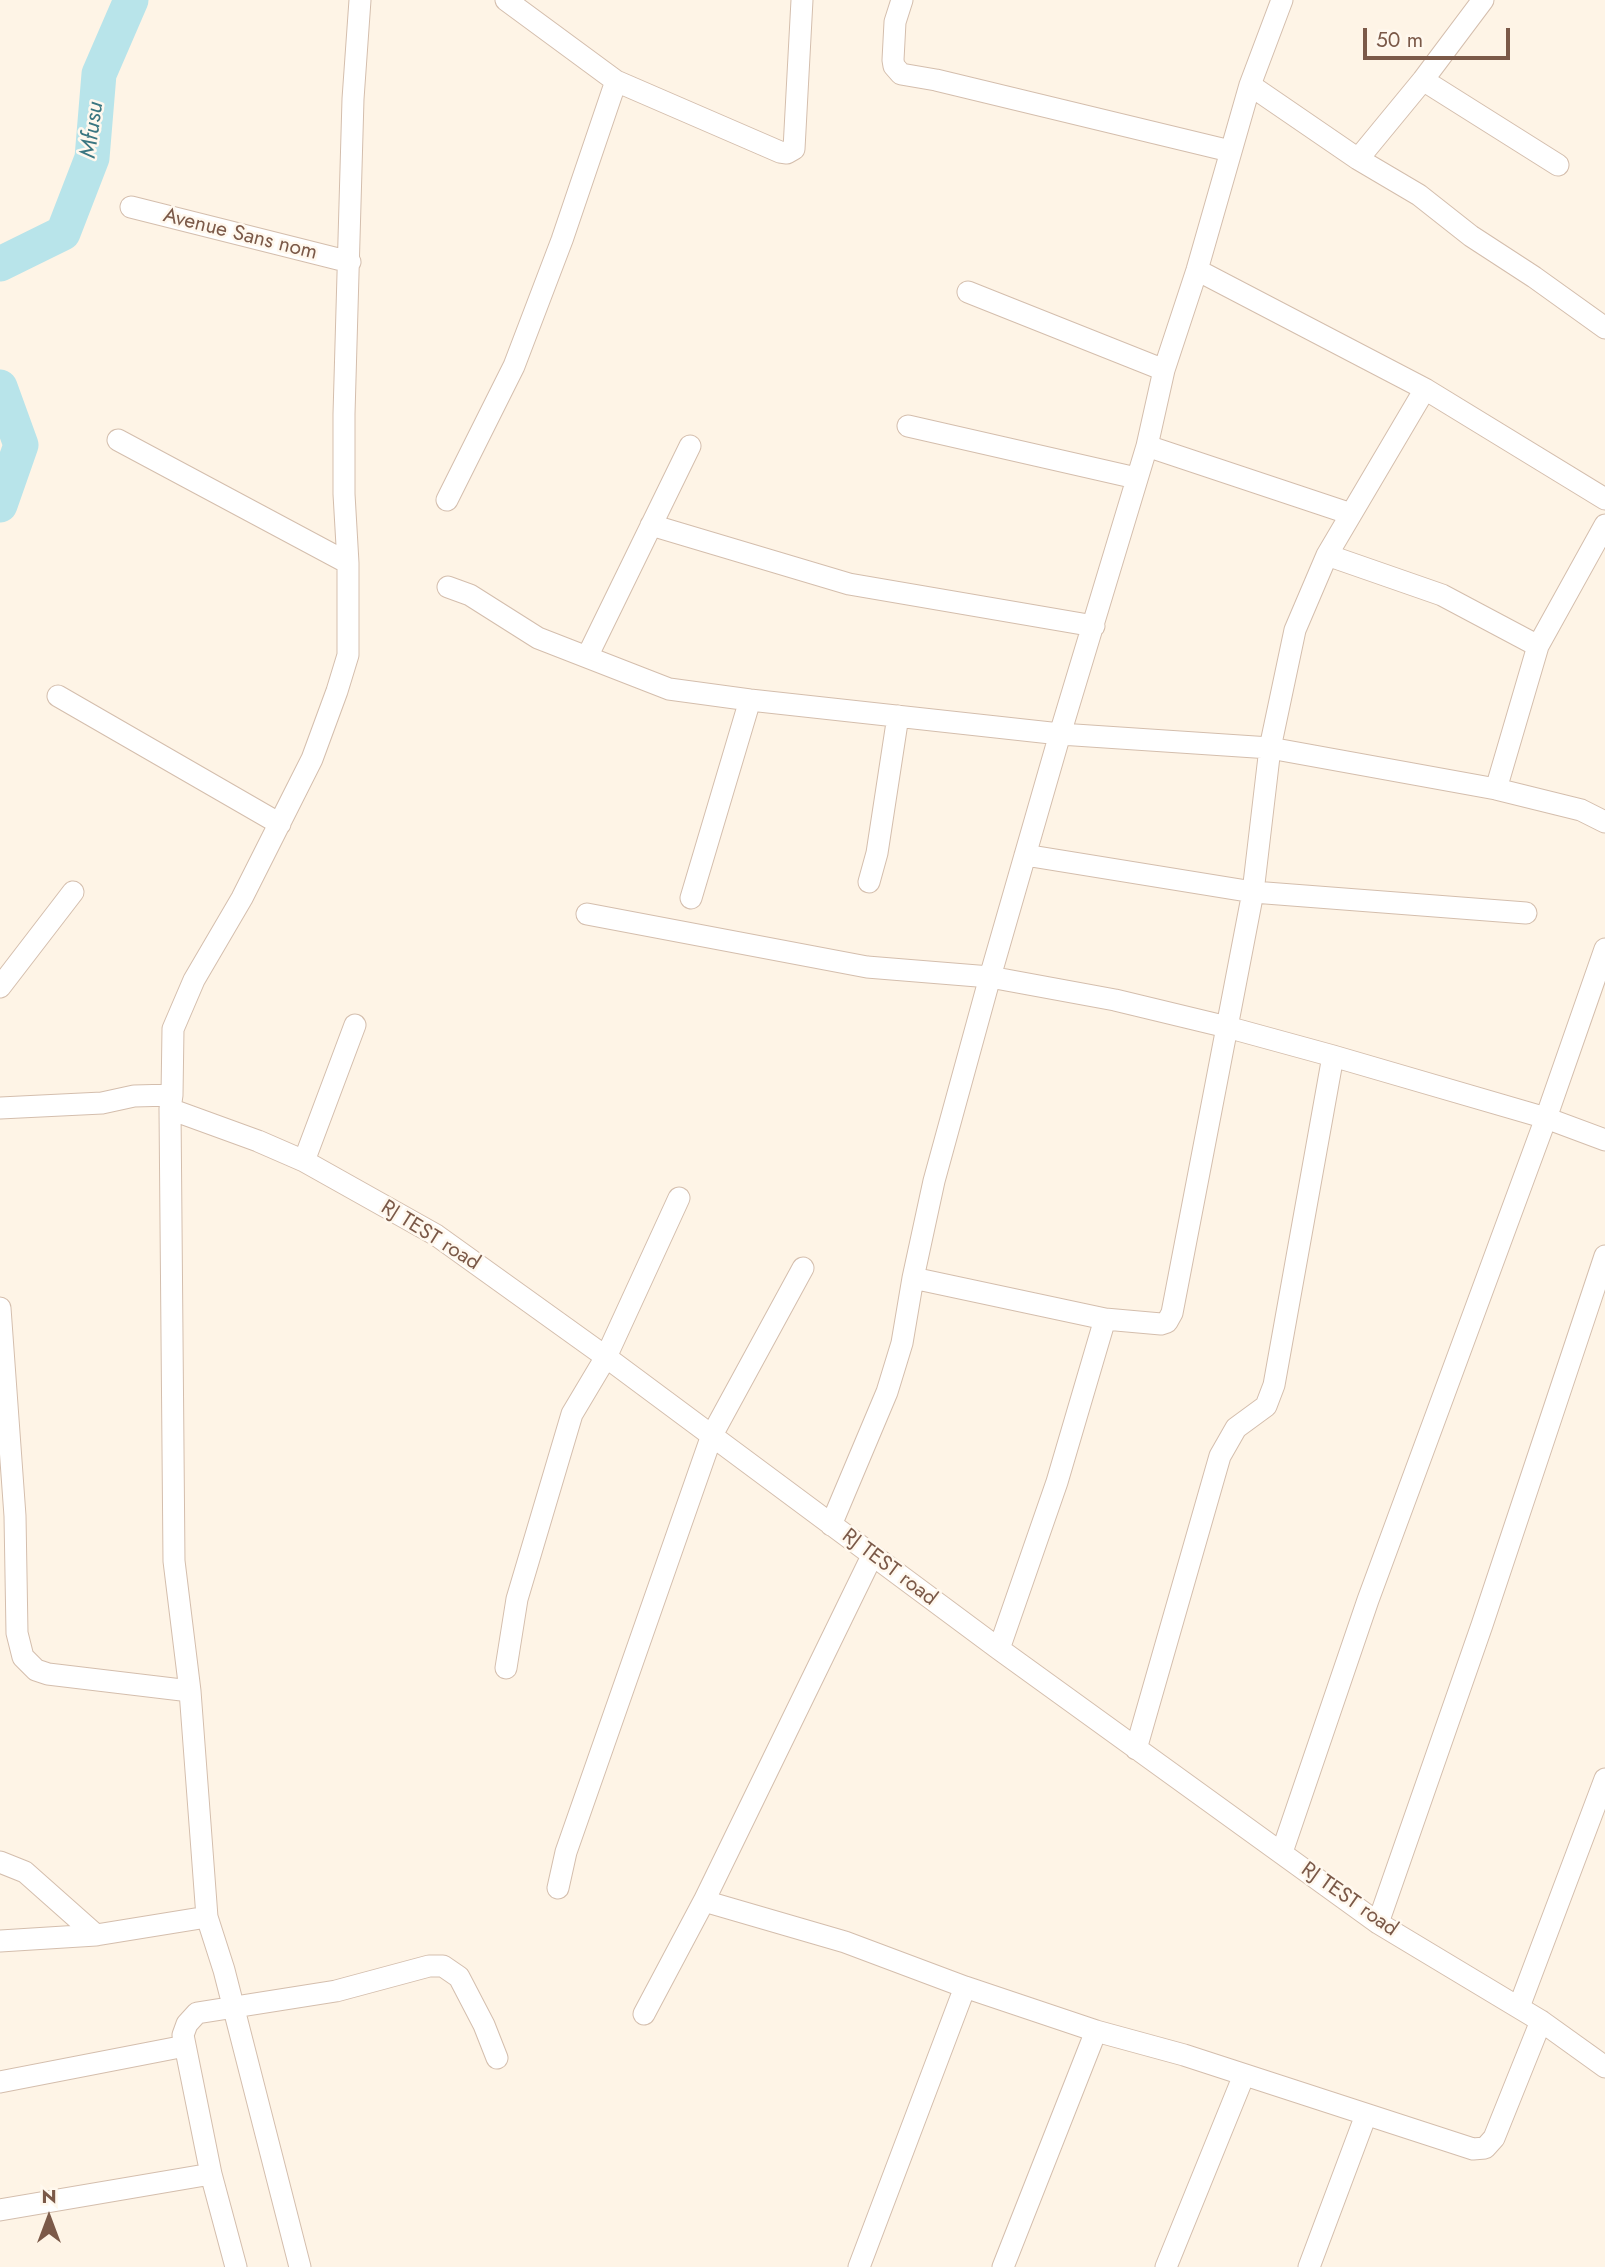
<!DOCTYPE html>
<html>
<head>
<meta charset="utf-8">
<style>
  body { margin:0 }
  #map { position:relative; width:1605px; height:2267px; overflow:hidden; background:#fef4e6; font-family:Jost,sans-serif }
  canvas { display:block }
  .north { position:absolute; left:14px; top:2183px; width:70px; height:70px; -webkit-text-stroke:5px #fff8ee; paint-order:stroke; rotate:0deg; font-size:19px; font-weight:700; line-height:28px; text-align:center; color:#7b5948 }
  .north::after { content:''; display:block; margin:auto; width:24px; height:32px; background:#7b5948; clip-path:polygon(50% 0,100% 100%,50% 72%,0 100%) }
  .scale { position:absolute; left:1363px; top:28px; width:147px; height:32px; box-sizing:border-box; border:4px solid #7b5948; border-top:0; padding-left:9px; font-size:21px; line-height:24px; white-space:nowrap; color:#7b5948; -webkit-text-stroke:5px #fff8ee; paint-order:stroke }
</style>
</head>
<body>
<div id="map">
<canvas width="1605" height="2267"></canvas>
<div class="north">N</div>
<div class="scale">50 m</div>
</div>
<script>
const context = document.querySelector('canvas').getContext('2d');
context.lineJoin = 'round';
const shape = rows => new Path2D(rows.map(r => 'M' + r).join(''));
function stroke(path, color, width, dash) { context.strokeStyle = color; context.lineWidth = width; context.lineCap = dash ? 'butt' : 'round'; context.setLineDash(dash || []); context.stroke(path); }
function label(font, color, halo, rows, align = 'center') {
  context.font = font + ' Jost,sans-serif'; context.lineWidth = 5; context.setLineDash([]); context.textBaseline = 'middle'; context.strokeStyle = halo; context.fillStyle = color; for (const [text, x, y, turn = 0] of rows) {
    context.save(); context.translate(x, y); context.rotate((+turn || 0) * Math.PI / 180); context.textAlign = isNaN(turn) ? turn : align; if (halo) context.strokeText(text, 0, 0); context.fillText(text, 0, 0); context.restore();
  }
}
const river = shape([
  [0,264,63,233,92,158,99,74,131,0],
  [0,387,21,445,0,505]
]);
const minor = shape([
  [360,0,353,99,344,414,344,494,348,563,348,655,337,691,312,759,242,898,194,980,173,1029,172,1095,170,1109,258,1141,304,1161,436,1235,606,1357,999,1649,1378,1923,1541,2021,1605,2067],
  [506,0,616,81,780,152,787,153,794,149,802,0],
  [902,0,895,22,893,60,894,66,901,74,936,80,1230,151],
  [1423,80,1558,165],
  [1250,85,1358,159,1419,195,1471,236,1534,277,1605,328],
  [1358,159,1423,80,1483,0],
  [131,207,350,262],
  [1197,270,1425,389,1605,499],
  [968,292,1164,370],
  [908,426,1136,478],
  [118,440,348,563],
  [1147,446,1351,514],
  [447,500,514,366,562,240,616,81],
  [651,525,849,584,1094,626],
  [1327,555,1442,595,1538,646],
  [448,587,470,595,538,638,669,689,750,700,1060,734,1270,748,1496,789,1581,810,1605,822],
  [587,657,690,446],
  [58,696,280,824],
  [1496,789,1538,646,1605,525],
  [1025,855,1253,892,1526,913],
  [869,882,877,853,898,716],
  [691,898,750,700],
  [587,914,867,967,990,977,1115,1000,1227,1027,1333,1056,1546,1118,1605,1140],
  [0,987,73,892],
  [0,1108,102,1103,134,1096,172,1095],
  [170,1109,174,1561,190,1691,207,1917,224,1970,300,2267],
  [304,1161,355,1025],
  [913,1278,1105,1319,1161,1324,1167,1322,1172,1313,1253,892,1270,748,1295,630,1327,555,1425,389],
  [0,1308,15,1516,17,1633,23,1657,36,1670,48,1674,190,1691],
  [831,1525,887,1392,902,1343,913,1278,934,1181,990,977,1060,734,1147,446,1164,370,1197,270,1250,85,1282,0],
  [999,1649,1057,1482,1105,1319],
  [506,1668,517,1599,572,1414,606,1357,679,1198],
  [1136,1749,1220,1456,1236,1428,1266,1406,1274,1385,1333,1056],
  [1282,1852,1368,1600,1546,1118,1605,949],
  [0,1862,25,1872,96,1935],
  [558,1888,566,1852,712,1435,803,1268],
  [704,1901,872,1556],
  [1378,1923,1482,1625,1605,1256],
  [0,1941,96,1935,207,1917],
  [1519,2007,1605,1779],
  [644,2014,704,1901,845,1942,965,1987,1096,2031,1184,2055,1473,2149,1485,2148,1494,2138,1541,2021],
  [0,2082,185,2046],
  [0,2210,211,2174],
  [236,2267,211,2174,183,2035,187,2024,197,2013,336,1991,429,1966,443,1966,459,1977,484,2025,497,2058],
  [859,2267,965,1987],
  [1003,2267,1096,2031],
  [1166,2267,1244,2075],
  [1309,2267,1366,2115]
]);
const streetNames = [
  ["Avenue Sans nom",240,235,14],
  ["RJ TEST road",430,1236,32],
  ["RJ TEST road",889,1568,37],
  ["RJ TEST road",1349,1900,35]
];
const waterNames = [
  ["Mfusu",93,130,-82]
];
stroke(river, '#b8e4ea', 35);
stroke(minor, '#d4bead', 23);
stroke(minor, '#fff', 21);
label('21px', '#7b5948', '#fff8ee', streetNames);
label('italic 23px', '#3a7681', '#fff8ee', waterNames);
</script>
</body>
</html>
